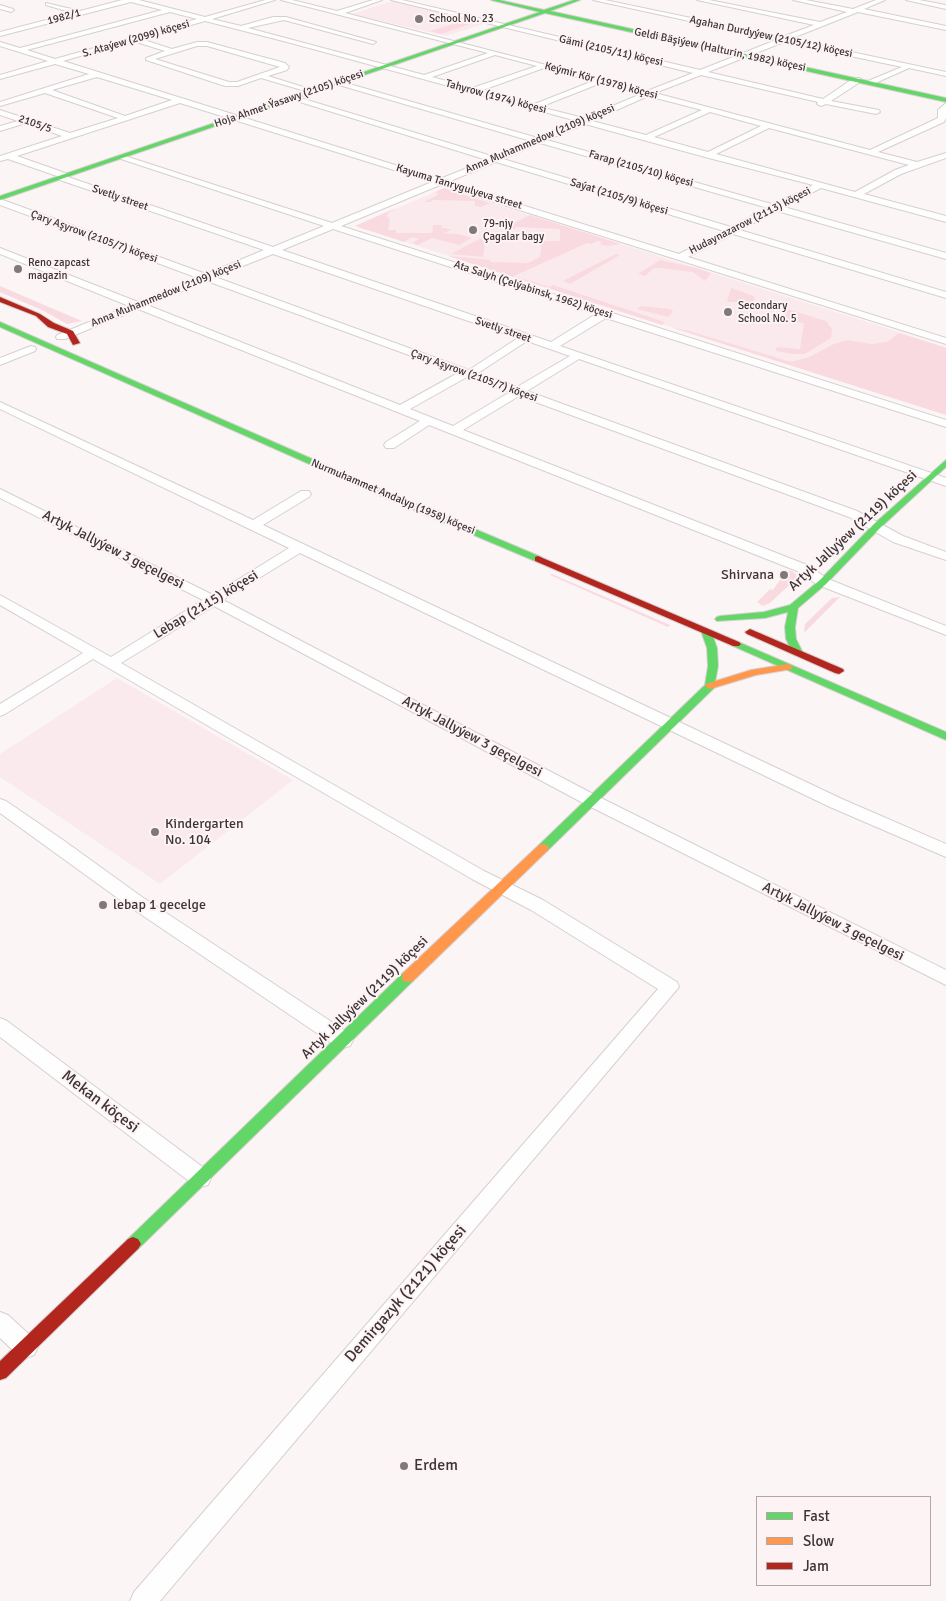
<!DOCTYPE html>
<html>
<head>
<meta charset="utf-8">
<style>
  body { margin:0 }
  #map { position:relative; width:946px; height:1601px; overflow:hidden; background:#fbf5f6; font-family:Signika,sans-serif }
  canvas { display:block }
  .legend { position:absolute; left:756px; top:1496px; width:175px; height:90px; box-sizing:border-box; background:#fdf3f5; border:1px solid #b0a7a8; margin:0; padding:6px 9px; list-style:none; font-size:15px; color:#3d3435 }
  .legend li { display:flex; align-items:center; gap:10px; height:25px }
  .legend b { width:25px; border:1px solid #b0a7a8 }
</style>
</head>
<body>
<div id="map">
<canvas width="946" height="1601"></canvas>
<ul class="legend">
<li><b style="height:6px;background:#63d668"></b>Fast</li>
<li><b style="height:6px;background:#ff974d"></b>Slow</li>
<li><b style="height:6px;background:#b3261e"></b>Jam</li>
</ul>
</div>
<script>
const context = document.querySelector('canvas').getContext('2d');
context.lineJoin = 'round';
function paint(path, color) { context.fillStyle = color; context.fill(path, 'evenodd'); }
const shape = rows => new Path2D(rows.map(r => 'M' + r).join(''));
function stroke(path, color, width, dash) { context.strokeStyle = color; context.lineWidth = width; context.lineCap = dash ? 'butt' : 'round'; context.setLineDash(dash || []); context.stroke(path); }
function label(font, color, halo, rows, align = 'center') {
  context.font = font + ' Signika,sans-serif'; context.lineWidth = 4; context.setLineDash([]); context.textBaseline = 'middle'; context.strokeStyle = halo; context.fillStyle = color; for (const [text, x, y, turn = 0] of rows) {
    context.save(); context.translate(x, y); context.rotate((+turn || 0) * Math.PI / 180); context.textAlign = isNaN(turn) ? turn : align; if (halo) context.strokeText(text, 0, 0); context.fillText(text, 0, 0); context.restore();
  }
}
const built = shape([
  [393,1,487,23,446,36,352,14],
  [444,188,946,347,946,415,355,226],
  [117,678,293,780,160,884,0,777,0,754]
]);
const green = shape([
  [466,20,476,22,441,34,430,31],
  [444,188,490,203,481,207,475,206,475,201,432,200,431,202,424,202,439,194,435,192],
  [396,208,386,215,390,219,388,230,396,230,396,233,432,233,433,225,442,225,441,233,442,228,451,229,447,232,442,233,458,234,472,238,459,245,432,238,418,245,412,243,419,239,412,237,404,242,355,226],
  [530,215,621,244,607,246,600,244,602,242,598,241,591,244,587,243,514,276,550,287,553,285,665,322,662,325,448,256,483,259,490,260,490,262,528,263,540,257,542,241,560,241,560,229,515,227,515,229,503,229],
  [481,238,485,241,483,257,451,254],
  [616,254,620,255,570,284,563,281],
  [660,260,697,268,711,273,705,281,693,272,659,268,654,268,645,276,638,274],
  [0,286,49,307,82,321,67,324,42,310,0,292],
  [731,288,754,296,754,302,727,302],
  [641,306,670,309,673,311,668,317,637,309],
  [787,309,826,321,832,329,831,338,805,354,792,354,776,351,776,348,779,347,800,349,804,323,785,321],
  [673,328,686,330,791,362,809,357,834,344,848,340,871,344,887,342,899,333,946,348,946,415],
  [790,570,796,574,797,578,770,603,763,606,757,602,770,589,773,590,782,577,786,578,790,574,787,573],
  [552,574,670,625,668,627,550,575],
  [840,597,805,632,804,632,805,624,832,598]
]);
const street = shape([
  [122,0,139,0,205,17,265,0,275,0,212,19,241,26,273,17,286,17,376,42,373,44,284,20,248,28,424,75,488,53,281,0,292,0,337,11,373,0,382,0,345,13,647,91,693,73,391,0,402,0,700,70,776,40,593,0,605,0,782,37,814,25,697,0,709,0,820,22,847,12,793,0,806,0,853,9,876,0,885,0,864,9,946,26,946,30,858,12,790,39,946,72,946,76,909,68,871,85,867,83,868,81,902,67,784,42,708,72,823,99,854,78,860,78,860,82,831,101,879,110,880,112,876,114,826,104,821,106,817,104,818,102,701,75,655,93,870,150,938,118,938,110,946,103,946,118,944,122,878,152,917,162,946,153,946,158,901,174,864,194,946,216,946,222,821,188,784,207,946,253,946,259,777,211,740,230,946,292,946,298,733,234,688,257,946,338,946,344,440,185,341,226,946,420,946,427,606,318,560,346,946,478,946,486,579,359,527,391,857,511,903,536,946,552,946,560,893,542,849,517,519,396,463,430,807,565,828,579,946,626,946,635,818,585,797,571,429,425,394,448,386,448,384,445,386,442,420,421,138,309,65,339,57,339,56,337,57,335,129,306,0,254,0,248,138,302,198,278,0,205,0,199,206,274,264,250,57,179,57,176,8,159,0,161,0,156,62,136,26,123,0,131,0,126,18,121,0,115,0,110,70,133,118,118,45,93,0,106,0,102,89,74,55,64,0,79,0,75,48,61,0,46,0,42,20,48,162,10,131,2,0,36,0,32,73,13,46,5,46,3,80,11,122,0],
  [170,12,197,19,55,59,27,50,170,12],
  [205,21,287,42,577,121,538,138,339,81,332,83,531,141,495,157,294,96,287,98,487,160,440,179,63,61,133,41,165,51,146,58,146,60,225,86,238,86,261,78,312,93,316,91,268,76,287,70,289,67,285,63,207,42,197,42,172,49,141,39,205,21],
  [197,46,207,46,280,67,237,82,229,82,155,59,197,46],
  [495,55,537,66,472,88,432,77,495,55],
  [544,68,593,81,532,105,480,91,544,68],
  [97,77,172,100,125,116,52,90,97,77],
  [601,83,641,94,584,118,540,107,601,83],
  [648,96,702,110,646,135,592,121,648,96],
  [180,103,432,182,332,223,122,155,115,157,324,226,273,247,68,177,68,174,17,156,180,103],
  [710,112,761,126,708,152,654,137,710,112],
  [585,124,705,157,813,185,775,205,547,140,585,124],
  [769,128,909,165,895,170,855,192,716,154,769,128],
  [540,143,768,208,731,227,503,159,540,143],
  [496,162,724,231,679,254,448,182,496,162],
  [333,229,596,314,551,342,282,250,333,229],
  [273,254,518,338,469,370,215,277,273,254],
  [207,281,458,373,400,405,147,305,207,281],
  [527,341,570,356,517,387,478,373,527,341],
  [467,377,510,392,453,426,410,409,467,377],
  [906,0,919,0,946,5,946,9,906,0],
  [0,5,13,9,14,10,11,12,0,9,0,5],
  [31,346,35,347,36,349,35,351,0,365,0,358,31,346],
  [0,402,253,520,301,491,309,491,311,494,309,497,263,525,842,799,946,844,946,857,830,807,300,553,223,600,597,796,946,970,946,985,585,804,214,606,121,663,484,871,543,900,677,982,679,987,160,1601,130,1601,134,1592,658,989,531,910,472,879,93,659,5,714,0,716,0,704,83,653,0,605,0,595,111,657,203,600,0,498,0,489,213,595,289,548,0,409,0,402],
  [0,799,6,801,63,840,142,897,350,1034,353,1040,350,1046,343,1048,336,1046,130,907,0,813,0,799],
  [0,1018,7,1021,208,1171,211,1178,208,1185,201,1187,194,1185,0,1037,0,1018],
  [0,1312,8,1315,34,1339,38,1347,34,1355,26,1358,18,1355,0,1338,0,1312]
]);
const fast = shape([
  [491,0,499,0,544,10,574,0,580,0,550,11,946,98,946,102,545,13,0,200,0,196,540,12,491,0],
  [0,322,392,494,541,557,543,559,541,561,535,561,386,498,0,327,0,322],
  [946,460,946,467,880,528,826,584,798,608,795,627,796,639,803,653,802,655,794,655,786,639,785,627,788,612,765,618,717,621,715,619,717,617,720,616,764,612,790,605,820,580,874,524,946,460],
  [706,628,711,631,717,648,718,666,714,688,547,851,539,851,537,848,539,845,705,685,708,666,707,648,701,631,706,628],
  [736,641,946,732,946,740,733,646,731,644,733,642,736,641],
  [408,972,413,973,414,977,413,981,138,1249,133,1251,128,1249,125,1244,128,1239,403,973,408,972]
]);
const slow = shape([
  [788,664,793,667,792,669,756,675,710,689,705,686,706,684,751,670,788,664],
  [543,844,547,845,549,848,547,851,413,981,408,982,403,981,402,977,403,973,539,845,543,844]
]);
const jam = shape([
  [0,297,40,314,54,323,73,331,80,343,73,345,67,334,48,327,36,316,0,302,0,297],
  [538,556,739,642,741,644,739,646,733,646,535,561,535,557,538,556],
  [750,629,843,669,844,671,839,674,835,673,747,634,745,632,750,629],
  [133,1237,138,1239,141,1244,138,1249,6,1378,0,1380,0,1361,128,1239,133,1237]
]);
const markers = [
  [419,19,5,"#807879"],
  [473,230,5,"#807879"],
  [18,269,5,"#807879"],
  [728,312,5,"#807879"],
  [784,575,5,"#807879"],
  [155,832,5,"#807879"],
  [103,905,5,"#807879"],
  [404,1466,5,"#807879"]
];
const farStreetnames = [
  ["1982/1",64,17,-15],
  ["Agahan Durdyýew (2105/12) köçesi",771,37,12],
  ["S. Ataýew (2099) köçesi",136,39,-16],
  ["Geldi Bäşiýew (Halturin, 1982) köçesi",720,50,12],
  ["Gämi (2105/11) köçesi",611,51,13],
  ["Keýmir Kör (1978) köçesi",601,81,15],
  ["Tahyrow (1974) köçesi",496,97,15],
  ["Hoja Ahmet Ýasawy (2105) köçesi",289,99,-19],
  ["2105/5",35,124,19],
  ["Anna Muhammedow (2109) köçesi",540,139,-23],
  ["Farap (2105/10) köçesi",641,169,16],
  ["Kayuma Tanrygulyeva street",459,187,17],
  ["Saýat (2105/9) köçesi",619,197,17],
  ["Svetly street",120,198,19],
  ["Hudaynazarow (2113) köçesi",750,221,-27],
  ["Çary Aşyrow (2105/7) köçesi",94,237,20],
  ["Ata Salyh (Çelýabinsk, 1962) köçesi",533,290,18],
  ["Anna Muhammedow (2109) köçesi",166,294,-22],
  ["Svetly street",503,330,19],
  ["Çary Aşyrow (2105/7) köçesi",474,376,20],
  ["Nurmuhammet Andalyp (1958) köçesi",393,497,23]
];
const farPoinames = [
  ["School No. 23",429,19],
  ["79-njy",483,224],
  ["Çagalar bagy",483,237],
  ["Reno zapcast",28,263],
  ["magazin",28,276],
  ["Secondary",738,306],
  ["School No. 5",738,319]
];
const streetNames = [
  ["Artyk Jallyýew (2119) köçesi",853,531,-43],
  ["Artyk Jallyýew 3 geçelgesi",113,550,27],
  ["Lebap (2115) köçesi",206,605,-31],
  ["Artyk Jallyýew 3 geçelgesi",472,737,28],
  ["Artyk Jallyýew 3 geçelgesi",833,922,27],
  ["Artyk Jallyýew (2119) köçesi",365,998,-44]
];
const poiNames = [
  ["Shirvana",774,575,"right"],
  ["Kindergarten",165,824],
  ["No. 104",165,840],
  ["lebap 1 gecelge",113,905]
];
const nearStreetnames = [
  ["Mekan köçesi",100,1102,37],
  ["Demirgazyk (2121) köçesi",406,1294,-49]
];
const nearPoinames = [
  ["Erdem",414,1466]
];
paint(built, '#fbeaed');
paint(green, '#f9dae0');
stroke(street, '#d7cfd0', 2);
stroke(fast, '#d7cfd0', 2);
stroke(slow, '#d7cfd0', 2);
stroke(jam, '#d7cfd0', 2);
paint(street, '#fefefe');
paint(fast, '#63d668');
paint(slow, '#ff974d');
paint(jam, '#b3261e');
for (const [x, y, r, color] of markers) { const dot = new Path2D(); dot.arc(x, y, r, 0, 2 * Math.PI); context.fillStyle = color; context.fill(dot); stroke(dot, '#fdf3f5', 2); }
label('11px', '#3d3435', '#fdf3f5', farStreetnames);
label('11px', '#3d3435', '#fdf3f5', farPoinames, 'left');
label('14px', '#3d3435', '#fdf3f5', streetNames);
label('14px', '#3d3435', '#fdf3f5', poiNames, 'left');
label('16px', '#3d3435', '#fdf3f5', nearStreetnames);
label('16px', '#3d3435', '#fdf3f5', nearPoinames, 'left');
</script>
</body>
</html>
